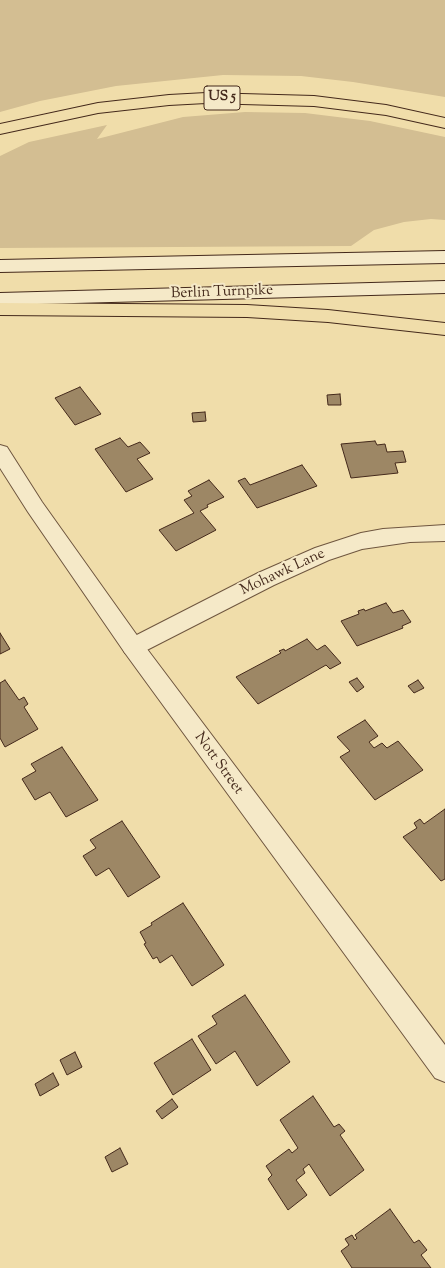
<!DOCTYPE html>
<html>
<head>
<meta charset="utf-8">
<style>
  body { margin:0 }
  canvas { display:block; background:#f0ddaa }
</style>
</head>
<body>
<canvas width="445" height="1268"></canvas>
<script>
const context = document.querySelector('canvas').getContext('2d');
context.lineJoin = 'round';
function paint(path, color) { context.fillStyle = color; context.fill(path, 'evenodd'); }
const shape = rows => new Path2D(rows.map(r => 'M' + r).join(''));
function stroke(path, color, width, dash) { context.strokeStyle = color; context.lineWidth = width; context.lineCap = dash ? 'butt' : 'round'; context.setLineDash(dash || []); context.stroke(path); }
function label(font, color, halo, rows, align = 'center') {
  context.font = font + ' "Sorts Mill Goudy",serif'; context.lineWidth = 4; context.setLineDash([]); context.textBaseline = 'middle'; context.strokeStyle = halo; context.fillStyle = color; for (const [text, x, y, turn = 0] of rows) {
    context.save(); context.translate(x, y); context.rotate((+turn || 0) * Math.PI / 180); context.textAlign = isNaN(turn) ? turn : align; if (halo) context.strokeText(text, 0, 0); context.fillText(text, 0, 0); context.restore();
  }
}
const green = shape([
  [0,0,445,0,445,97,353,82,301,76,223,75,116,86,40,101,0,112],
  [245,112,305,113,370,121,445,137,445,220,431,219,404,222,374,230,351,246,0,248,0,156,29,142,107,125,97,139,183,117]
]);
const building = shape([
  [80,387,101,414,75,425,55,398,80,387],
  [340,394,341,405,328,405,327,395,340,394],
  [205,412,206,421,193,422,192,413,205,412],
  [120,438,128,447,140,442,150,453,137,459,153,479,126,492,95,449,120,438],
  [375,441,377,445,385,444,387,452,403,451,406,462,395,463,398,473,351,478,341,444,375,441],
  [302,465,317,486,257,508,238,481,245,478,250,485,302,465],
  [209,480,224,497,207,505,208,507,200,511,216,530,176,551,159,530,194,513,184,500,192,496,188,491,209,480],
  [386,603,393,613,403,610,411,622,402,626,403,628,357,646,341,621,359,614,358,611,364,609,365,611,386,603],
  [0,633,10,649,0,654,0,633],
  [307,639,317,650,325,645,341,663,330,669,326,665,258,704,236,677,281,653,279,651,284,649,285,651,307,639],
  [357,678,364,687,357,692,349,682,357,678],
  [5,680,19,700,24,697,28,704,24,707,38,729,5,747,0,738,0,683,5,680],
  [418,680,424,688,414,693,408,686,418,680],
  [365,720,378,736,369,742,374,748,382,743,387,748,398,741,423,770,375,800,340,757,350,751,337,737,365,720],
  [62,747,98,800,66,817,50,792,35,800,22,779,36,771,31,764,62,747],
  [445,809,445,879,441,881,403,837,417,828,414,823,420,819,424,824,445,809],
  [122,821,160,877,128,897,109,868,96,876,83,856,96,848,90,840,122,821],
  [183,903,224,965,192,986,172,955,160,963,157,957,153,959,144,944,146,943,140,932,152,925,151,923,183,903],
  [245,995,290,1062,257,1086,235,1051,216,1064,198,1036,217,1024,212,1016,245,995],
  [192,1039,211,1070,173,1095,154,1063,192,1039],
  [75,1052,82,1067,67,1075,60,1060,75,1052],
  [53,1073,59,1085,40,1096,35,1084,53,1073],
  [313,1096,334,1127,339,1124,345,1131,340,1135,364,1170,330,1196,309,1164,303,1169,305,1173,296,1180,307,1195,288,1210,268,1179,272,1175,266,1166,289,1149,292,1153,298,1148,280,1120,313,1096],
  [172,1099,178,1107,162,1119,156,1111,172,1099],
  [120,1148,128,1164,112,1172,105,1157,120,1148],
  [390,1209,414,1243,419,1240,427,1250,421,1255,431,1268,352,1268,341,1251,349,1245,345,1239,352,1235,355,1240,357,1238,355,1235,390,1209]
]);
const minor = shape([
  [445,525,445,541,410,542,362,549,329,560,274,585,141,653,133,656,125,653,122,647,125,641,258,573,315,548,361,533,383,529,445,525]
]);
const tertiary = shape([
  [0,445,7,447,42,502,141,641,445,1045,445,1082,435,1078,125,653,28,512,0,468,0,445]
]);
const secondary = shape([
  [445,251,445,263,0,272,0,260,445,251],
  [445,281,445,293,0,305,0,293,445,281]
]);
const motorway = shape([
  [206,93,314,96,386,105,445,118,445,128,386,115,314,106,206,103,169,105,98,113,0,134,0,124,98,103,169,95,206,93],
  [0,303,247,305,328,310,445,323,445,335,328,322,247,317,0,315,0,303]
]);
const shields = [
  [222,98,36]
];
const shieldNames = [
  ["US 5",222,98]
];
const streetNames = [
  ["Berlin Turnpike",222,293,-2],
  ["Mohawk Lane",283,573,-25],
  ["Nott Street",218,764,54]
];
paint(green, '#d3be92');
paint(building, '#9d8765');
stroke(building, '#44291b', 1);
stroke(minor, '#6f563f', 2);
stroke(tertiary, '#6f563f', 2);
stroke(secondary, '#44291b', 2);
stroke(motorway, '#44291b', 2);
paint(minor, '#f5e9c8');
paint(tertiary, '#f5e9c8');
paint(secondary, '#f5e9c8');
paint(motorway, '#f0ddaa');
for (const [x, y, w] of shields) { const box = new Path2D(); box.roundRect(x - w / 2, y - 12, w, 24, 3); context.fillStyle = '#f5e9c8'; context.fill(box); stroke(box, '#44291b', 1); }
label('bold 14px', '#44291b', null, shieldNames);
label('15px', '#44291b', '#f5e9c8', streetNames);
</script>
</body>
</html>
